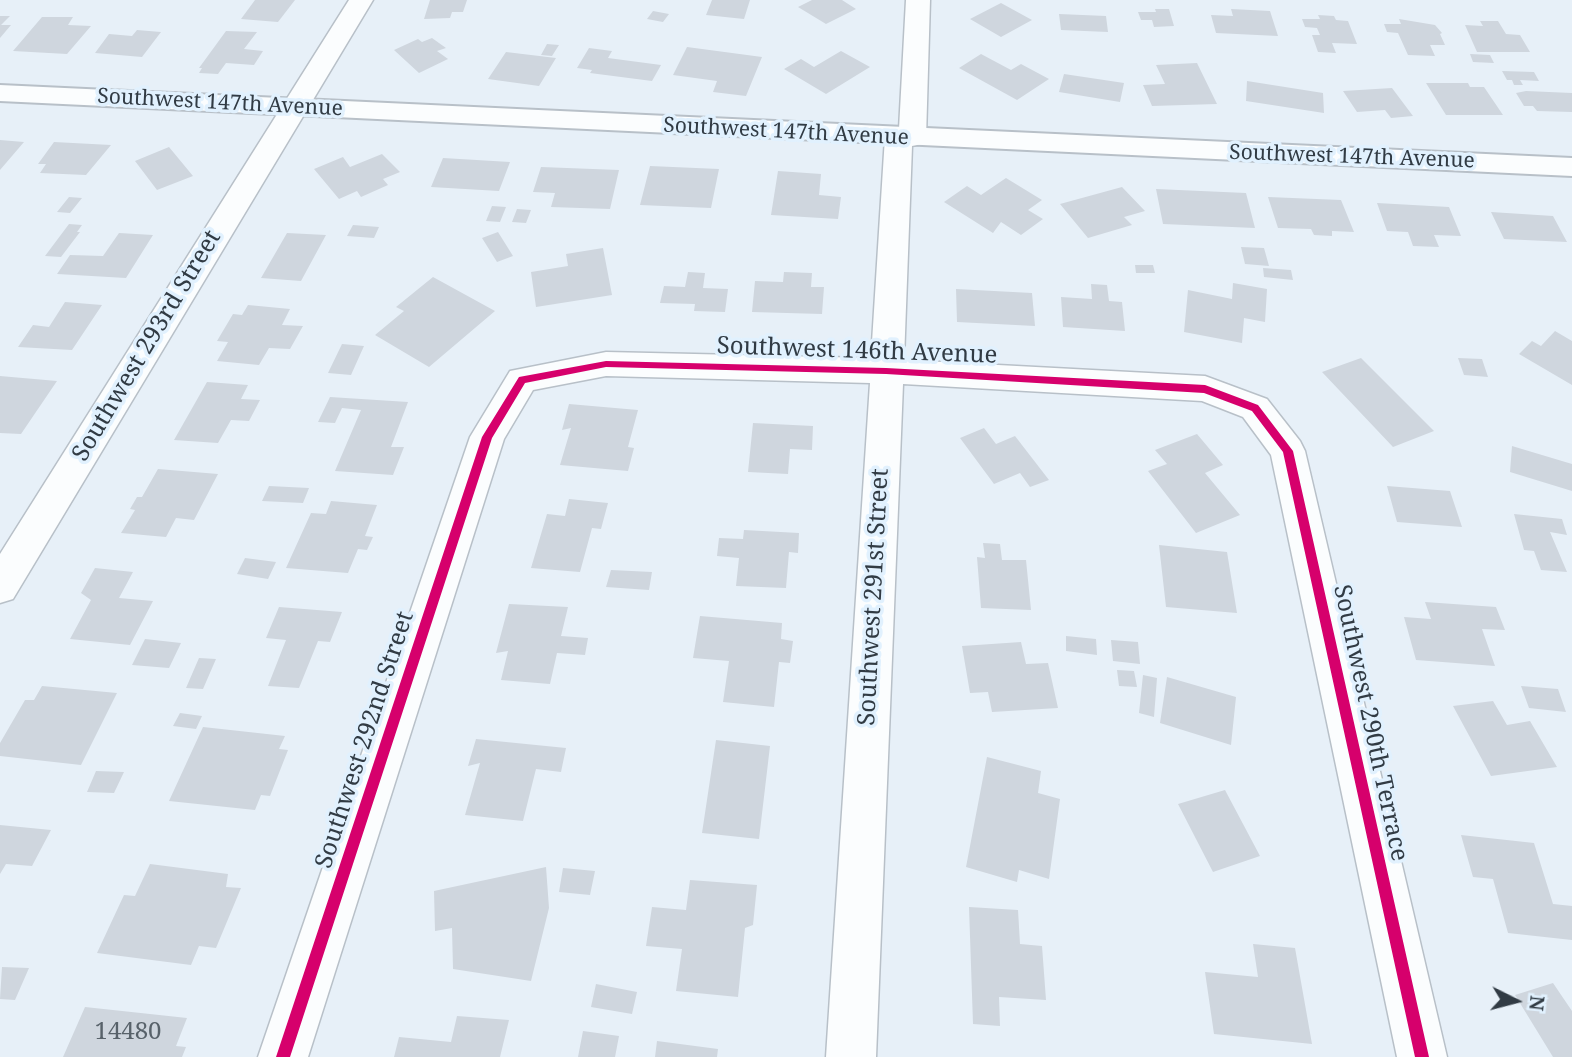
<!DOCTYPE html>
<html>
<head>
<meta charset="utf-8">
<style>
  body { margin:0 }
  #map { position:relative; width:1572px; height:1057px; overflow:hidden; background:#e7f0f8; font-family:"Noto Serif",serif }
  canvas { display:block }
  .north { position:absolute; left:1481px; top:966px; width:70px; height:70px; -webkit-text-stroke:5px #e1f1fe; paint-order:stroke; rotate:96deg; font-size:19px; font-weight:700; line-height:28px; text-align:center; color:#313b44 }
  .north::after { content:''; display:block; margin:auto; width:24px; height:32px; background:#313b44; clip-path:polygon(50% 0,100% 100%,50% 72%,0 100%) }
</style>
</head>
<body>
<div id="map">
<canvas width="1572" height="1057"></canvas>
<div class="north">N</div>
</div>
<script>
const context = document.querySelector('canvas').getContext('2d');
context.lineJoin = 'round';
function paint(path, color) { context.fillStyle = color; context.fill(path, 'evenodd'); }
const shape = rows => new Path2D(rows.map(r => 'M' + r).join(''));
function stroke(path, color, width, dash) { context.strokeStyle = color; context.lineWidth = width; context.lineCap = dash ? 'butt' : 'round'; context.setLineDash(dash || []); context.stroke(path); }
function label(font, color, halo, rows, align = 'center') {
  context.font = font + ' "Noto Serif",serif'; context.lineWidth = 7; context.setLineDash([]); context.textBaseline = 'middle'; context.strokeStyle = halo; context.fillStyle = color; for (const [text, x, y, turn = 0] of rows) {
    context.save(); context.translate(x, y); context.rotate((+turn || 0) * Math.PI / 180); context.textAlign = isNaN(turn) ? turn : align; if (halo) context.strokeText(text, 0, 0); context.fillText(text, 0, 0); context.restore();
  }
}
const building = shape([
  [255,0,295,0,278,22,241,19],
  [430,0,467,0,463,12,452,12,450,18,424,19],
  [712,0,750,0,744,19,706,15],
  [812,0,842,0,856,9,826,24,798,7],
  [1001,3,1032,20,1001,37,970,19],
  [1155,9,1169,9,1174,26,1154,27,1152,20,1141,20,1138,12,1156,12],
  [1231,9,1270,11,1278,36,1216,33,1211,15,1233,16],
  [653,11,669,14,663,22,647,19],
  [1059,14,1106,16,1108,32,1061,30],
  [1318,15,1334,16,1336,20,1348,21,1357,44,1332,43,1336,53,1318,52,1312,35,1320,35,1317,28,1305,27,1302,19,1320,19],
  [0,16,10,16,1,25,11,25,0,38],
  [42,17,73,17,68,25,91,26,67,54,13,51],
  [1399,19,1435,25,1442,33,1440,34,1445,45,1430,45,1435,56,1408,55,1398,33,1387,32,1384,24,1401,24],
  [1480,21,1498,21,1506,34,1520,35,1530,52,1477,52,1465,25,1483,26],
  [137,30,161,32,142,57,95,53,109,34,132,36],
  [226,31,257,32,244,49,263,51,254,65,226,63,218,74,199,73,202,68,199,68],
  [432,38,446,48,437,51,448,59,419,73,394,50,418,39,422,42],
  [547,44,559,45,552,56,541,55],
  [687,47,762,57,746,96,713,92,717,81,673,75],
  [589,48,612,51,608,58,661,65,652,81,590,73,592,70,577,68],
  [841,51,870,67,826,94,784,69,801,59,814,67],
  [506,52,556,58,539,86,488,79],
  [981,54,1011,70,1021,64,1049,79,1017,100,959,68],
  [1470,54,1490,55,1494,63,1473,62],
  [1197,63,1217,104,1152,106,1143,85,1165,84,1156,65],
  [1502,71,1534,72,1539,81,1520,80,1523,85,1514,85,1512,80,1507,80],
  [1064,74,1124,83,1120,102,1059,92],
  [1247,81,1323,93,1324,113,1246,101],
  [1426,83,1468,83,1470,87,1484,87,1503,115,1446,115],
  [1392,88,1413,116,1391,118,1385,110,1357,112,1343,91],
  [1526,91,1572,93,1572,112,1537,111,1533,106,1524,106,1516,93],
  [0,140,24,142,0,170],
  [54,142,111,145,86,175,40,173,46,164,38,164],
  [169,147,193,176,157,190,135,161],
  [382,154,400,172,383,179,388,185,361,197,357,191,339,199,314,169,343,157,350,167],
  [443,158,510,162,499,191,431,187],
  [650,166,719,169,711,208,640,205],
  [541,167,619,170,610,209,551,207,555,193,533,192],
  [778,171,821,174,819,195,841,197,838,219,771,215],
  [1006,178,1042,200,1028,210,1043,219,1021,235,1001,222,993,233,944,202,967,186,981,195],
  [1122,187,1145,211,1124,217,1132,225,1088,238,1060,204],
  [1156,189,1246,193,1255,228,1163,224],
  [69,197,82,198,70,213,57,212],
  [1268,197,1341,200,1354,232,1332,231,1332,236,1314,235,1311,229,1278,228],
  [1377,203,1449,207,1461,236,1434,235,1439,247,1413,246,1408,232,1387,231],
  [492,206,506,207,500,222,486,221],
  [517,209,531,210,526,223,512,222],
  [1491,212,1553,216,1567,242,1504,239],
  [69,224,82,225,77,232,80,232,61,257,45,256],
  [353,225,379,227,374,238,347,236],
  [498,232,513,256,497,262,482,238],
  [119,233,153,235,126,278,57,274,70,255,103,256],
  [287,233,326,235,301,281,261,278],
  [1241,247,1264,248,1269,266,1245,264],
  [603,248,612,295,536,307,531,272,568,266,566,254],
  [1135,265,1153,265,1155,273,1136,273],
  [1263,268,1291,270,1293,280,1264,277],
  [688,272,705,273,703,288,728,289,725,312,694,311,695,304,660,303,664,286,685,287],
  [784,272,812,273,811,287,824,287,822,314,752,312,755,281,783,282],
  [433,277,495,311,429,367,375,335,404,311,396,307],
  [1233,283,1267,289,1265,322,1244,318,1242,343,1184,332,1188,290,1232,299],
  [1091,284,1107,285,1109,301,1122,302,1125,331,1063,327,1061,297,1092,299],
  [956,289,1032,293,1035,326,957,322],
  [65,302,102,305,72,350,18,347,33,325,49,327],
  [248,305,290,309,282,325,303,326,290,349,269,348,259,365,217,361,228,342,217,341,233,314,242,315],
  [1555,331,1572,341,1572,385,1519,354,1532,341,1541,346],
  [342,344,364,346,351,375,328,373],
  [1361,358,1434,431,1393,447,1322,372],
  [1458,358,1482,359,1488,377,1464,375],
  [0,376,57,381,21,434,0,433],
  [207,382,248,385,241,399,260,400,249,421,231,420,218,443,174,440],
  [330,397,408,402,391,447,404,447,393,475,335,471,361,410,342,408,335,423,318,422],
  [569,404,638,410,628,447,634,448,628,471,560,465,571,428,562,430],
  [753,423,813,426,812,450,790,449,788,474,748,472],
  [984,428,996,444,1015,436,1049,480,1030,487,1020,473,994,484,960,438],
  [1197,434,1223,465,1205,473,1240,515,1196,533,1148,471,1167,464,1155,450],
  [1512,446,1572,464,1572,491,1510,472],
  [158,469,218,474,194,520,176,518,166,537,121,533,135,510,130,509,137,497,142,497],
  [269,486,309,488,303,503,262,501],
  [1387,486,1450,491,1462,527,1397,522],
  [569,499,608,503,601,529,592,528,580,572,531,568,547,514,565,516],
  [331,501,377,505,365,536,373,537,367,550,358,549,348,573,286,568,311,513,326,514],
  [1514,514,1562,519,1567,535,1550,532,1567,572,1541,570,1534,551,1524,550],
  [744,530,799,533,798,553,789,552,786,588,736,586,739,558,717,556,719,538,743,539],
  [983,543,1000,544,1002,560,1026,560,1031,610,981,608,977,557,985,558],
  [1159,545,1227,552,1237,613,1166,607],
  [245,558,276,562,268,579,237,574],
  [95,568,133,572,119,598,153,601,130,645,70,639,91,600,81,593],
  [611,570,652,572,649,590,606,587],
  [1425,602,1496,607,1505,630,1482,629,1495,666,1416,660,1404,617,1431,619],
  [509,604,568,607,561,636,588,638,585,655,557,653,550,684,501,680,508,651,496,653],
  [279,607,342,612,330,642,318,641,299,688,268,686,286,640,266,638],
  [700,616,782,623,781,639,793,641,790,663,779,662,774,707,723,702,729,661,693,658],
  [1066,636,1096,639,1097,655,1066,651],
  [145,639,181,643,169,668,132,665],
  [1111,640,1138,642,1140,664,1113,661],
  [1021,642,1026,664,1048,663,1058,708,992,712,988,692,970,693,962,646],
  [199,658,216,659,203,689,186,688],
  [1117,670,1134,671,1137,687,1119,686],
  [1143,675,1157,678,1154,717,1139,713],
  [1167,677,1236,697,1231,745,1160,723],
  [42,686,117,693,81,765,0,756,0,743,25,700,34,700],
  [1521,686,1558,689,1566,712,1529,708],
  [1493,701,1507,725,1530,721,1557,767,1491,776,1453,706],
  [180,713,202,716,196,729,173,726],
  [203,727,285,736,279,749,288,750,270,796,261,795,255,810,169,801],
  [476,739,566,748,561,772,536,769,523,821,465,815,480,763,468,766],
  [716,740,770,746,759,839,702,833],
  [987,757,1041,771,1038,793,1060,799,1049,879,1019,870,1017,882,966,867],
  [96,771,124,772,114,793,87,792],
  [1225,790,1260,856,1213,872,1178,804],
  [0,825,51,830,32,866,6,864,0,874],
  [1461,835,1534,843,1553,904,1572,906,1572,940,1508,933,1493,879,1473,877],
  [150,864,228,874,226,887,241,888,216,948,199,946,191,965,97,953,124,895,135,896],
  [546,867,549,908,531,981,453,969,452,928,435,931,434,891],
  [563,868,595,871,590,895,559,892],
  [690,880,757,885,753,925,745,928,738,997,676,991,682,949,646,946,652,907,686,910],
  [969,907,1018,910,1020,944,1042,946,1046,1000,999,997,1000,1026,973,1024],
  [1253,944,1295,948,1312,1044,1214,1034,1205,972,1258,977],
  [2,967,29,968,15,1000,0,999],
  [1553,983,1572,1011,1572,1057,1553,1057,1515,995],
  [596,984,637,992,632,1014,591,1007],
  [85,1007,187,1018,176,1046,186,1047,182,1057,63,1057],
  [457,1016,509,1020,500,1057,394,1057,399,1037,451,1042],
  [583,1031,619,1036,615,1057,578,1057],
  [657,1041,718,1049,717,1057,655,1057]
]);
const minor = shape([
  [349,0,373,0,13,599,0,603,0,554,349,0],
  [906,0,930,0,926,138,922,144,912,146,904,360,1205,376,1267,399,1300,441,1305,451,1447,1057,1397,1057,1271,455,1243,417,1202,401,903,384,876,1057,826,1057,870,383,606,376,533,390,504,439,308,1057,258,1057,470,437,510,371,606,352,871,358,885,137,889,131,899,129,906,0]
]);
const tertiary = shape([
  [0,85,1572,158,1572,176,0,101,0,85]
]);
const cycleway = shape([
  [606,361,886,368,1205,385,1258,405,1293,451,1429,1057,1415,1057,1283,452,1252,411,1204,393,886,374,606,367,525,383,492,438,290,1057,276,1057,482,437,519,377,606,361]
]);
const farStreetnames = [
  ["Southwest 147th Avenue",220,103,3],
  ["Southwest 147th Avenue",786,132,3],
  ["Southwest 147th Avenue",1352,157,2]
];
const streetNames = [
  ["Southwest 293rd Street",147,346,-59],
  ["Southwest 146th Avenue",857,351,2],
  ["Southwest 291st Street",874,597,-87],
  ["Southwest 290th Terrace",1370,723,78],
  ["Southwest 292nd Street",365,740,-72]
];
const nearNumbernames = [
  ["14480",128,1032]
];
paint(building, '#cfd6de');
stroke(minor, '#b8c0c8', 3);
stroke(tertiary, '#b8c0c8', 4);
paint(minor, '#fbfdfe');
paint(tertiary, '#fbfdfe');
paint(cycleway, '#d6006c');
label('21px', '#313b44', '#e1f1fe', farStreetnames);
label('24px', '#313b44', '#e1f1fe', streetNames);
label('24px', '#58626a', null, nearNumbernames);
</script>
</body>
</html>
